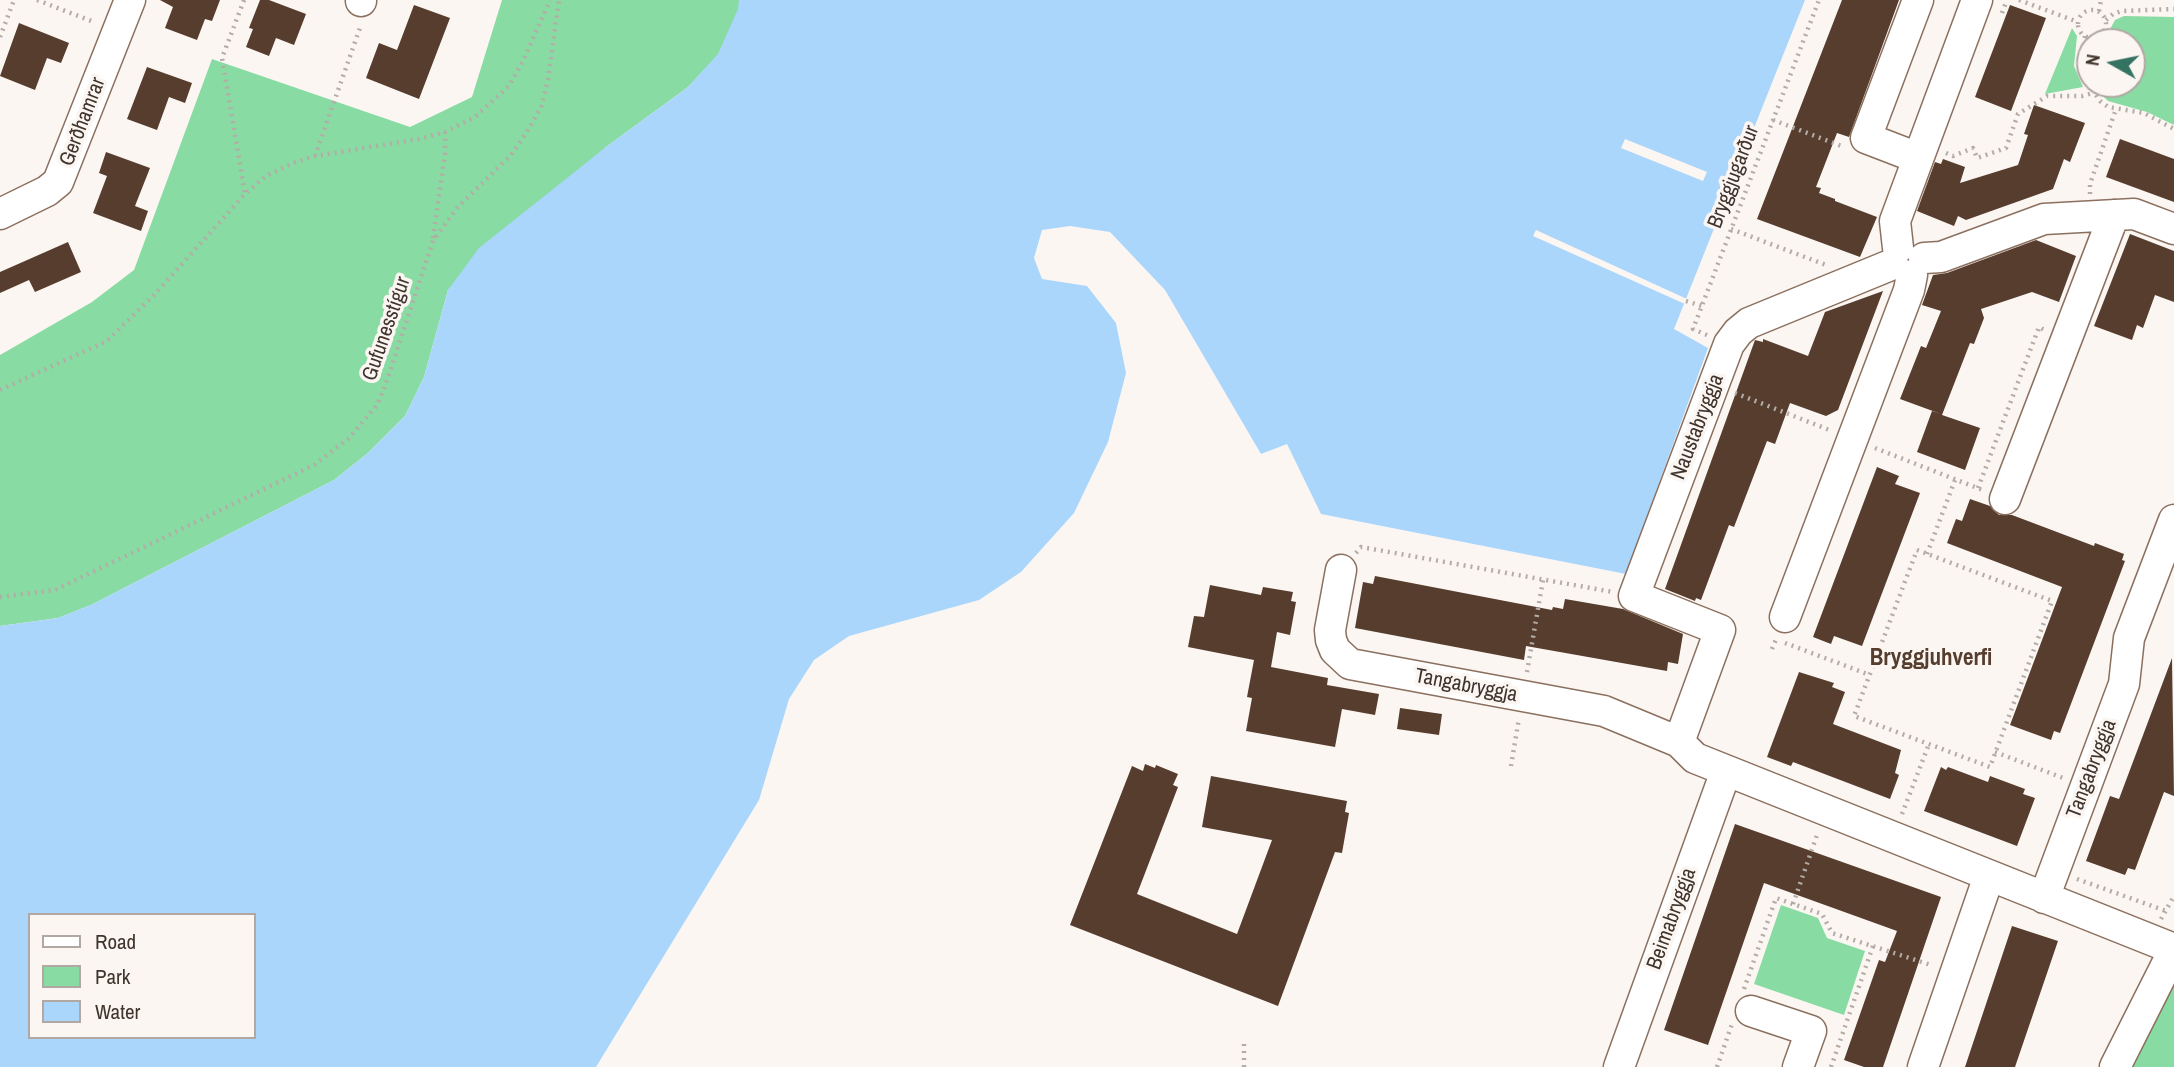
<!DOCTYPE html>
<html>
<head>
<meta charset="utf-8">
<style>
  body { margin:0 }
  #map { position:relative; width:2174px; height:1067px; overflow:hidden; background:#fcf6f2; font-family:"Archivo Narrow",sans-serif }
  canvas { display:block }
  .legend { position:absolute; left:28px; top:913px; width:228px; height:126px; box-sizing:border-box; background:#fcf6f2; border:2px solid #b1a8a3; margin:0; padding:9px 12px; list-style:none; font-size:21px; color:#40342d }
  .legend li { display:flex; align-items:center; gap:14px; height:35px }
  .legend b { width:35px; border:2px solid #b1a8a3 }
  .north { position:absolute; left:2076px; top:28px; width:70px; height:70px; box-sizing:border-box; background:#fcf6f2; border:2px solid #b1a8a3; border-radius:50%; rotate:279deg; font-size:19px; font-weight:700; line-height:28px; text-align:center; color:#40342d }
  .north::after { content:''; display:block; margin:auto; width:24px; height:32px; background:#347361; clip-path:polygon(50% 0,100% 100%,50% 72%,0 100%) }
</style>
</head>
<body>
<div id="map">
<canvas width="2174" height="1067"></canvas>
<ul class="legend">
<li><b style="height:9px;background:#fff"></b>Road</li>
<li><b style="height:19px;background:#88dba2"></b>Park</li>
<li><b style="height:19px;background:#aad6fc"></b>Water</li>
</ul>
<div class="north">N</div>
</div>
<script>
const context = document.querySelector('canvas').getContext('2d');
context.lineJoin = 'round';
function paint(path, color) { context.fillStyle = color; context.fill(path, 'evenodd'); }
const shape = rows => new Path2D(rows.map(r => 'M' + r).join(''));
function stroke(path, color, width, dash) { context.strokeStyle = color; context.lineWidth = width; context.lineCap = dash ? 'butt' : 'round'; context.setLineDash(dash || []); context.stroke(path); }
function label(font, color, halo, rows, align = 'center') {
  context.font = font + ' "Archivo Narrow",sans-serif'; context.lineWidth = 7; context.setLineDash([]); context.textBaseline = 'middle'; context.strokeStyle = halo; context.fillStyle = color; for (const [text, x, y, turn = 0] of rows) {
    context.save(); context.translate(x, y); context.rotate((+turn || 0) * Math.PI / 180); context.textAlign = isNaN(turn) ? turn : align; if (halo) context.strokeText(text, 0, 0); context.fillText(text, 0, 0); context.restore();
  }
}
const green = shape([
  [502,0,739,0,739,9,718,55,688,87,606,147,448,290,424,377,405,416,368,453,334,480,91,605,58,618,0,626,0,355,92,302,134,270,212,59,410,127,472,97],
  [2124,16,2174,17,2174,125,2147,112,2108,101,2095,88,2093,84,2132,84,2132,42,2103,42,2115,20],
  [2072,28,2077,36,2074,66,2083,87,2045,94],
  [1781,905,1818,918,1827,938,1865,951,1844,1015,1754,984],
  [2174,971,2174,1067,2124,1067]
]);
const water = shape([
  [739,0,1805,0,1674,329,1708,348,1626,574,1321,514,1287,444,1261,454,1165,290,1110,232,1070,226,1042,230,1034,258,1042,279,1087,286,1116,323,1126,373,1108,442,1074,513,1021,572,979,600,849,636,814,660,789,699,759,800,596,1067,0,1067,0,626,58,618,91,605,334,480,368,453,405,416,424,377,448,290,479,248,606,147,688,87,718,54,738,9],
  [30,915,254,915,254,1037,30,1037]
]);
const pier = shape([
  [1625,139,1707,172,1703,181,1621,148],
  [1536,230,1687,299,1686,301,1685,304,1533,236]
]);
const building = shape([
  [160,0,220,0,212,21,205,19,197,40,165,28,173,7],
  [260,0,269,0,306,14,294,45,276,38,269,56,246,47,253,29,249,28],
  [1842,0,1899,0,1849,137,1837,133,1816,187,1821,188,1819,193,1835,199,1835,201,1877,217,1860,257,1757,219],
  [414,5,450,18,419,99,366,78,379,43,397,50],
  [2010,5,2046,18,2011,111,1975,97],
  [19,23,69,43,61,63,47,58,35,90,0,76],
  [147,67,192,83,185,103,169,97,157,130,127,119],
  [2034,105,2085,123,2070,162,2064,159,2053,189,1966,220,1958,216,1954,226,1917,211,1935,162,1941,164,1943,159,1965,167,1960,183,2018,165,2028,135,2024,134],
  [2120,139,2174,159,2174,202,2106,177],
  [106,152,150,168,135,206,148,211,141,231,93,213,107,176,99,173],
  [2130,234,2174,251,2174,302,2155,295,2143,328,2137,325,2132,340,2094,326],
  [2036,240,2076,256,2059,302,2032,292,1981,309,1984,318,1974,344,1970,343,1942,415,1980,428,1965,470,1917,452,1932,411,1941,414,1900,399,1921,346,1926,348,1941,311,1922,305,1933,275,1947,273],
  [68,242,81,272,35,292,29,280,0,293,0,272],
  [1883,291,1838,410,1826,416,1790,403,1775,444,1767,441,1734,527,1729,525,1701,600,1696,598,1695,601,1665,589,1755,340,1763,342,1763,339,1808,356,1825,312],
  [1877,467,1899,476,1895,484,1920,493,1862,646,1834,636,1831,644,1813,637],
  [1970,499,1990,506,1999,515,2012,515,2094,546,2095,543,2124,554,2122,560,2125,561,2060,733,2054,731,2051,740,2010,725,2062,587,1947,543,1956,519,1962,521],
  [1375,576,1552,610,1553,607,1563,609,1565,599,1623,609,1683,634,1678,664,1668,662,1667,671,1526,646,1524,660,1355,628,1363,582,1373,584],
  [1210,585,1261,595,1263,587,1293,592,1291,601,1296,602,1290,635,1277,632,1271,667,1328,678,1327,685,1379,694,1375,715,1342,709,1335,747,1246,731,1252,698,1247,697,1254,660,1188,647,1194,616,1204,617],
  [2172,658,2174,796,2164,792,2135,870,2128,868,2125,875,2086,861,2110,796,2119,799],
  [1799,672,1834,683,1832,687,1845,692,1833,724,1901,750,1895,773,1899,775,1890,799,1793,762,1791,766,1767,757],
  [1400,708,1442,714,1439,735,1397,729],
  [1145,764,1155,768,1156,765,1178,774,1173,785,1178,787,1137,894,1237,934,1272,840,1202,827,1211,776,1347,801,1345,812,1349,813,1342,853,1335,852,1278,1006,1070,925,1132,766,1143,771],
  [1941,767,1946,770,1948,767,1988,782,1990,776,2025,789,2023,794,2035,798,2017,846,1924,811],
  [1735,824,1941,897,1883,1067,1864,1067,1844,1060,1879,960,1885,962,1897,931,1764,883,1708,1045,1664,1030],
  [2012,926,2058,941,2015,1067,1965,1067]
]);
const path = shape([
  [37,0,94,22],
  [244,0,222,58,245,194],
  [2019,0,2078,22],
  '2078 24a14 14 0 1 1 28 0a14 14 0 1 1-28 0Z',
  [2099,11,2101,0],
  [2002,13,2007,0],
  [2106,20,2113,14,2122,11,2174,9],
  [2085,36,2082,67,2085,79,2100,101,2108,107,2144,113,2174,129],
  [0,37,14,0],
  [1773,120,1844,147],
  [1946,153,1953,156,1973,148,1977,158,2006,148,2018,114,2047,96,2082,96,2093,93],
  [315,156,361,25],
  [2090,194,2090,184,2116,109],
  [1731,229,1826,265],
  [433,238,445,154,445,132],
  [1686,301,1702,306],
  [1707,335,1693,329,1819,0],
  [0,390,107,341,155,294,245,194,266,176,293,163,315,156,419,139,445,132,475,117,509,86,523,61,550,0],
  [1735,393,1832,431],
  [1875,448,1985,491],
  [1978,488,2039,327,2044,330],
  [1917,550,2052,601,1990,767,1854,716,1917,550],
  [1356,553,1361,547,1613,592],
  [1927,554,1955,480],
  [0,597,55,590,314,465,348,439,377,405,385,386,433,241,457,208,511,155,527,132,542,105,548,79,559,0],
  [1785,643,1870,675],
  [1772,649,1777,637],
  [1527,672,1543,580],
  [1995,752,2063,778],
  [1511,766,1519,718],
  [1902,814,1929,744],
  [2077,879,2166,911],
  [1793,904,1818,832],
  [2161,919,2174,896],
  [1744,989,1776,898,1822,914,1832,933,1931,965],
  [1244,1067,1244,1042],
  [1717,1067,1732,1024],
  [1831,1067,1873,946]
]);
const minor = shape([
  [361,1,361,0],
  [1918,158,1866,138,1918,0],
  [0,214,47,191,58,182,130,0],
  [1898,248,1895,221,1977,0],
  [1924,258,1941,257,2044,219,2134,214,2174,229],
  [2005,499,2114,215],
  [1341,570,1330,630,1331,640,1335,650,1350,664,1604,711,1679,742,1695,758,2174,949],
  [1785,617,1909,290,1912,275],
  [1679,742,1720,630,1634,596,1729,344,1738,332,1749,323,1893,264],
  [2044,898,2124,684,2129,638,2174,520],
  [1751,1011,1811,1031,1798,1067],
  [1619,1067,1726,771],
  [1923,1067,1989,876],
  [2115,1067,2174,950]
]);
const streetNames = [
  ["Gerðhamrar",83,122,-69],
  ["Bryggjugarður",1734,177,-69],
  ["Gufunesstígur",387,329,-71],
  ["Naustabryggja",1698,427,-69],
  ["Tangabryggja",1466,686,11],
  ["Tangabryggja",2092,769,-69],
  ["Beimabryggja",1672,919,-70]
];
const neighbourhoodNames = [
  ["Bryggjuhverfi",1931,659]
];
paint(green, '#88dba2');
paint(water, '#aad6fc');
paint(pier, '#fcf6f2');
paint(building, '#563d2e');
stroke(minor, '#8b705f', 33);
stroke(path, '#b4aca7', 4.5, [2, 5]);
stroke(minor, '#fff', 30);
label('21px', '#40342d', '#fcf6f2', streetNames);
label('bold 23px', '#563e2e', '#fcf6f2', neighbourhoodNames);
</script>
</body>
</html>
